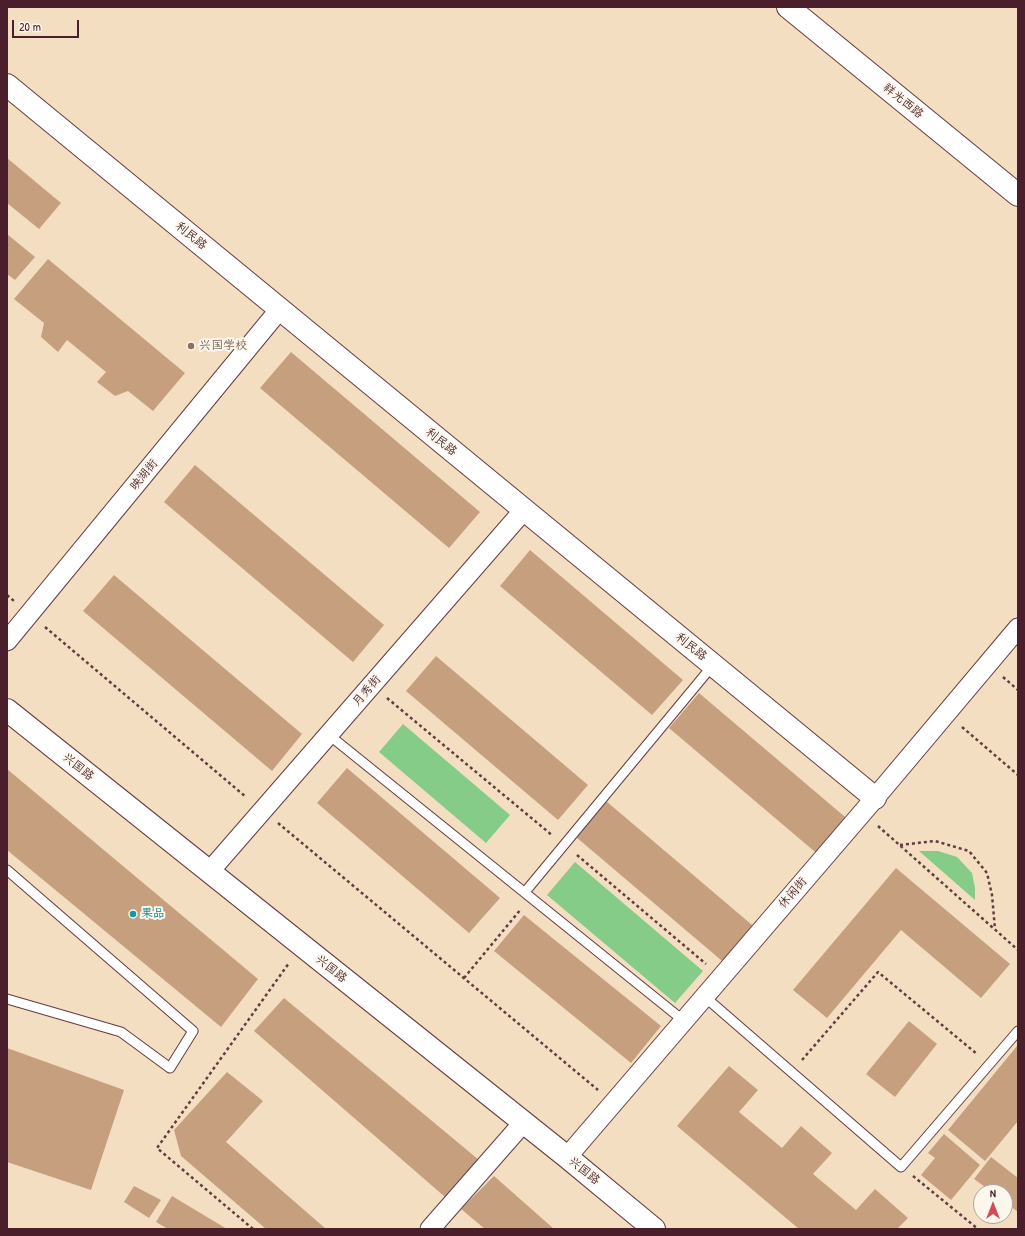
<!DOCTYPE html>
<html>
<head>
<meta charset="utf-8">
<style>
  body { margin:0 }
  #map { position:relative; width:1025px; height:1236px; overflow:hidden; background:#f3dec1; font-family:"Patrick Hand",sans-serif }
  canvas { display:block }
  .frame { position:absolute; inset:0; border:8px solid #4a1f2b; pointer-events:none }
  .north { position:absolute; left:973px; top:1184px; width:40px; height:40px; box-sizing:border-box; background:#fbf7ec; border:1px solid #b4a19f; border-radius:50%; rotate:0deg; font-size:11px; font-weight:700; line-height:16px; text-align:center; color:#4a1f2b }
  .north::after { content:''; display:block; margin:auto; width:14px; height:18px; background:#d1495b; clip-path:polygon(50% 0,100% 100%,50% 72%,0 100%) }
  .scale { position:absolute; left:12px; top:20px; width:67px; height:18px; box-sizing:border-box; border:2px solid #4a1f2b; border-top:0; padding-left:5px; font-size:12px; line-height:14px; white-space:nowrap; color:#4a1f2b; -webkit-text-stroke:3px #fbf7ec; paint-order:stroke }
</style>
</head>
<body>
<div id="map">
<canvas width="1025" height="1236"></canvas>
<div class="frame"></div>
<div class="north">N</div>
<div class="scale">20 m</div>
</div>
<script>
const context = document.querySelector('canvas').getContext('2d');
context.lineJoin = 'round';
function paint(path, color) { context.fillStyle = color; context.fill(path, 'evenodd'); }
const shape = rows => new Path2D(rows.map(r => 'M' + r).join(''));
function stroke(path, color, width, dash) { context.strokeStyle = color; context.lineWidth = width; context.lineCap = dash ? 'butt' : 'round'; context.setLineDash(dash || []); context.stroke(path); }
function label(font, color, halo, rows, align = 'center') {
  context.font = font + ' "Patrick Hand","LXGW WenKai TC",sans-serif'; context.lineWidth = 4; context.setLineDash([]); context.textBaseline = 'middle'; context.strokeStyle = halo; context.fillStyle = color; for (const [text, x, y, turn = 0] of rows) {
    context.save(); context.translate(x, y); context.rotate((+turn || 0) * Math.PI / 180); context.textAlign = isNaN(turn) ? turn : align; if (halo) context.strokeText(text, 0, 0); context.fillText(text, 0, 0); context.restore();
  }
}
const green = shape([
  [403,724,510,815,486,843,379,752],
  [919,851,938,851,957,857,972,873,975,888,975,900],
  [575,862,703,971,675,1003,547,895]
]);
const building = shape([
  [7,158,61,203,39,229,7,203],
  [7,234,35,257,15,280,7,274],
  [48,259,185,373,153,411,128,391,115,396,97,382,106,372,67,340,58,352,41,337,44,323,14,299],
  [291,352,480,512,449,548,260,388],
  [195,465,384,625,353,662,164,502],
  [530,550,683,680,652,715,500,586],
  [114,575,302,734,272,771,83,611],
  [436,656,588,785,558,820,406,691],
  [699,693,851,822,821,857,669,728],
  [347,768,500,898,469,933,317,803],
  [7,769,258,979,221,1027,7,850],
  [606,801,758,930,728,966,576,837],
  [896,868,1010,964,981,998,901,930,827,1018,793,990],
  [524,915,661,1026,631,1063,494,951],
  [284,998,479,1160,445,1197,254,1031],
  [909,1021,937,1044,895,1097,866,1074],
  [1017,1046,1018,1047,1018,1121,985,1161,948,1130],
  [7,1048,124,1090,91,1190,7,1162],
  [729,1066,758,1090,739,1112,782,1148,801,1126,832,1153,813,1174,856,1210,875,1189,908,1218,897,1229,799,1229,677,1126],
  [227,1072,263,1101,226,1142,326,1229,266,1229,181,1156,174,1130],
  [944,1134,980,1165,951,1200,921,1175,935,1158,928,1153],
  [991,1157,1018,1178,1018,1212,1005,1202,1005,1192,992,1192,974,1179],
  [494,1176,554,1229,485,1229,461,1209],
  [134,1186,161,1200,149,1218,124,1202],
  [172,1196,227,1229,168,1229,156,1222]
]);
const path = shape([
  [7,595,14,601],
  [45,627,246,797],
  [1003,677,1018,690],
  [387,698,553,836],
  [962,727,1018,775],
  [278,823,598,1090],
  [878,826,1018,950],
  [900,845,935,841,969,851,987,873,992,895,995,929],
  [577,855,706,964],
  [464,978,521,909],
  [802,1060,878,972,977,1054],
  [913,1176,978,1229],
  [253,1229,157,1148,289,963]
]);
const lane = shape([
  [329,735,684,1021],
  [7,870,193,1031,170,1068,121,1032,7,999],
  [525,892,713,665],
  [705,997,901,1167,1018,1031]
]);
const street = shape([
  [7,641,280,309],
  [209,872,524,510],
  [567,1157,875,798,1018,628],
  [430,1229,523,1123]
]);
const secondary = shape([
  [788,7,1018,195],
  [7,85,875,798],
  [7,710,567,1157,654,1229]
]);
const markers = [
  [191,346,4,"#8d6e63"],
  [133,914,4,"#0f9aa8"]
];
const streetNames = [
  ["祥光西路",903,101,39],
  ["利民路",191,236,39],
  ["利民路",441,442,39],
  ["映湖街",144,475,-50],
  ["利民路",691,647,39],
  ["月秀街",367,691,-49],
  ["兴国路",78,767,39],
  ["休闲街",793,893,-49],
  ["兴国路",331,969,39],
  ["兴国路",584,1171,39]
];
const educationNames = [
  ["兴国学校",199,346]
];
const cultureNames = [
  ["果品",141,914]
];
paint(green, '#84cc87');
paint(building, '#c6a07e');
stroke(lane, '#633c42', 11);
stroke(street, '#633c42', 21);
stroke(secondary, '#633c42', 24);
stroke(path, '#633c42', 2.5, [3, 3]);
stroke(lane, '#fff', 9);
stroke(street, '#fff', 19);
stroke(secondary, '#fff', 22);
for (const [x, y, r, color] of markers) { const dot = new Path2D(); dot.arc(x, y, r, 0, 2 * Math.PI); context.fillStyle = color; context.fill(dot); stroke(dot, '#fbf7ec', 1.5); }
label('12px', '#4a1f2b', '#fbf7ec', streetNames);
label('12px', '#785e54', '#fbf7ec', educationNames, 'left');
label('12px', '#0d838f', '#fbf7ec', cultureNames, 'left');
</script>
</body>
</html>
